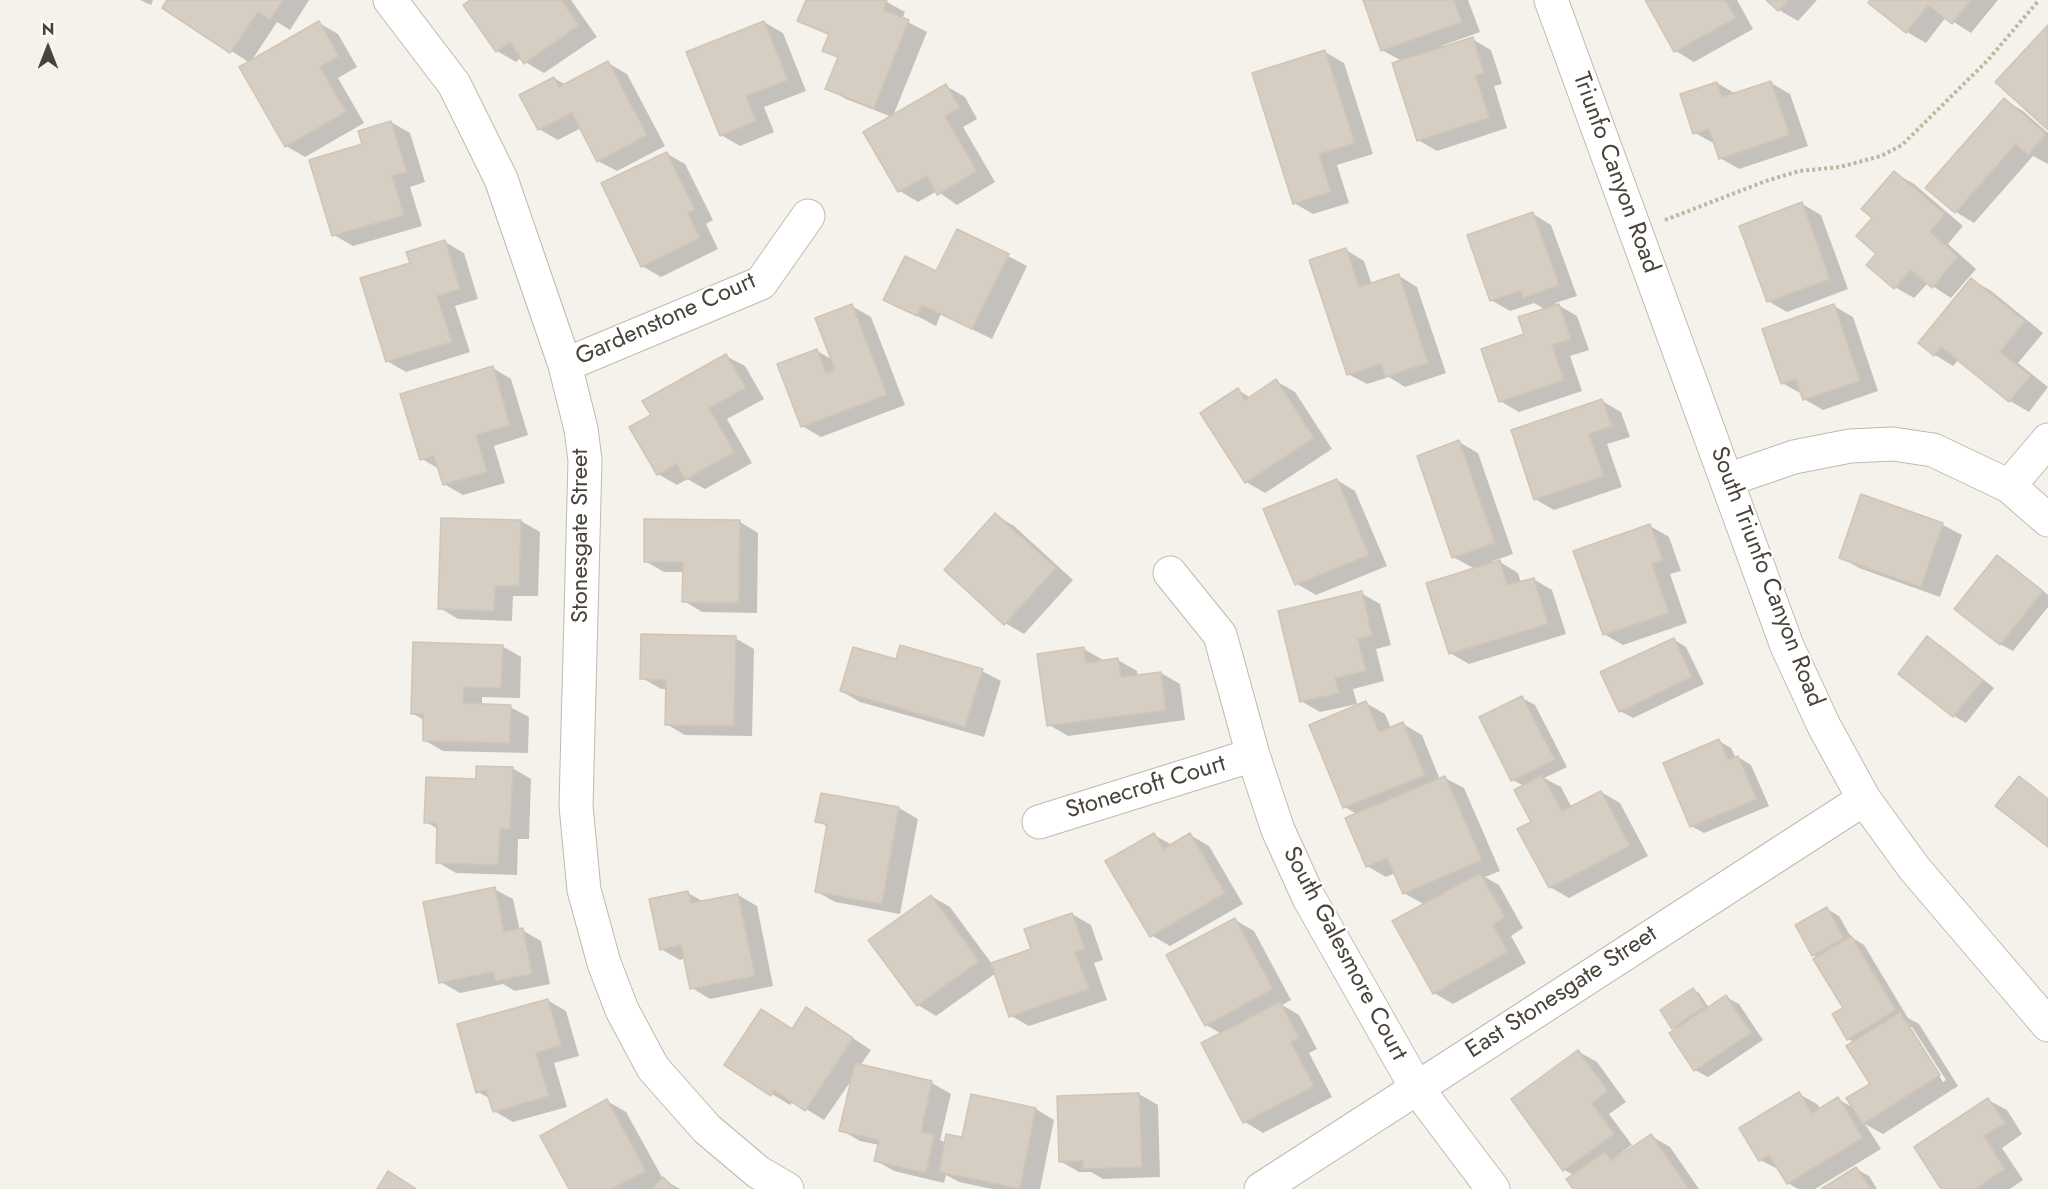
<!DOCTYPE html>
<html>
<head>
<meta charset="utf-8">
<style>
  body { margin:0 }
  #map { position:relative; width:2048px; height:1189px; overflow:hidden; background:#f5f2ec; font-family:Jost,sans-serif }
  canvas { display:block }
  .north { position:absolute; left:18px; top:18px; width:60px; height:60px; -webkit-text-stroke:4px #fff; paint-order:stroke; rotate:0deg; font-size:16px; font-weight:700; line-height:24px; text-align:center; color:#49433a }
  .north::after { content:''; display:block; margin:auto; width:21px; height:27px; background:#49433a; clip-path:polygon(50% 0,100% 100%,50% 72%,0 100%) }
</style>
</head>
<body>
<div id="map">
<canvas width="2048" height="1189"></canvas>
<div class="north">N</div>
</div>
<script>
const context = document.querySelector('canvas').getContext('2d');
context.lineJoin = 'round';
function paint(path, color) { context.fillStyle = color; context.fill(path, 'evenodd'); }
const shape = rows => new Path2D(rows.map(r => 'M' + r).join(''));
function stroke(path, color, width, dash) { context.strokeStyle = color; context.lineWidth = width; context.lineCap = dash ? 'butt' : 'round'; context.setLineDash(dash || []); context.stroke(path); }
function label(font, color, halo, rows, align = 'center') {
  context.font = font + ' Jost,sans-serif'; context.lineWidth = 4.5; context.setLineDash([]); context.textBaseline = 'middle'; context.strokeStyle = halo; context.fillStyle = color; for (const [text, x, y, turn = 0] of rows) {
    context.save(); context.translate(x, y); context.rotate((+turn || 0) * Math.PI / 180); context.textAlign = isNaN(turn) ? turn : align; if (halo) context.strokeText(text, 0, 0); context.fillText(text, 0, 0); context.restore();
  }
}
const shadow = shape([
  [140,0,153,0,151,5],
  [169,0,309,0,290,30,277,22,250,63,164,7],
  [472,0,571,0,597,37,544,73,525,62,522,57,516,62,497,51],
  [808,0,883,0,905,12,902,19,927,32,893,116,946,86,965,97,977,119,963,127,995,182,957,205,937,191,918,202,900,191,892,117,846,99,827,88,839,58,824,50,830,36,799,20],
  [1364,0,1468,0,1480,32,1441,46,1442,49,1472,39,1491,50,1502,84,1494,86,1507,128,1437,151,1418,140,1402,61,1382,50],
  [1647,0,1737,0,1753,29,1694,62,1676,51],
  [1768,0,1817,0,1798,21,1779,10],
  [1872,0,1998,0,1971,33,1946,17,1926,43,1907,32,1870,2],
  [764,22,783,33,806,91,764,107,774,132,740,146,721,135],
  [319,23,338,34,357,67,338,78,364,123,305,157,286,146],
  [1325,52,1344,63,1373,154,1337,165,1349,203,1313,214,1294,203],
  [608,63,627,74,665,146,617,171,598,161,581,128,558,140,539,129,554,78,566,85],
  [1717,83,1736,94,1771,83,1790,94,1808,146,1739,169,1720,158,1715,144,1695,133],
  [2004,100,2023,111,2048,133,2048,164,2033,156,1974,223,1956,212],
  [391,122,410,133,425,182,410,187,422,226,353,246,334,235,364,145],
  [667,154,685,164,713,220,706,224,718,249,661,277,642,266],
  [1895,173,1914,184,1963,226,1948,244,1976,269,1951,298,1928,283,1914,298,1895,287,1878,254,1874,218],
  [1802,204,1821,215,1848,289,1787,312,1768,301],
  [1533,214,1551,225,1577,296,1555,303,1577,316,1589,350,1570,356,1582,391,1519,412,1500,401,1526,335,1546,310,1534,303,1510,311,1491,300],
  [445,242,464,253,478,299,455,306,470,352,406,372,387,361,412,264],
  [1346,250,1364,261,1372,285,1399,276,1417,287,1446,373,1405,387,1389,377,1367,384,1348,374],
  [1008,256,1027,266,992,339,941,314,936,326,885,299,937,273],
  [1971,280,1990,290,2043,333,2018,363,2048,387,2029,412,2010,401,1959,359,1953,366,1935,355],
  [852,306,871,317,905,405,821,437,802,426,817,351,833,360],
  [1834,306,1853,317,1878,391,1823,410,1804,399,1802,394,1782,383],
  [726,356,745,366,764,399,727,419,752,463,705,489,687,479,677,485,658,474,653,416],
  [493,368,511,379,528,435,494,446,505,483,463,495,444,484,439,469,422,459],
  [1276,381,1295,392,1332,449,1265,493,1246,482,1238,390,1251,398],
  [1602,401,1621,412,1630,437,1607,444,1622,487,1554,510,1535,499],
  [1459,442,1478,453,1513,554,1490,562,1491,564,1500,562,1518,573,1521,583,1533,579,1552,590,1566,634,1469,664,1450,653,1475,569,1453,557],
  [1337,480,1355,491,1387,566,1316,595,1297,584],
  [1862,496,1943,525,1962,535,1940,597,1859,568,1841,557],
  [995,515,1014,526,1073,580,1024,634,1005,623],
  [521,521,540,532,538,596,513,596,512,621,458,619,440,608],
  [740,522,758,533,757,613,702,612,684,601,684,572,664,572,645,561],
  [1650,526,1669,537,1681,571,1670,574,1687,623,1623,645,1604,634],
  [1997,557,2010,564,2048,595,2048,607,2013,651,2000,644],
  [1361,593,1380,604,1391,645,1376,649,1384,681,1353,689,1357,704,1320,712,1301,701],
  [735,638,754,649,752,736,685,735,666,724,667,689,661,689,642,678],
  [1927,638,1940,645,1994,688,1966,723,1954,716],
  [1673,639,1686,647,1704,684,1633,718,1620,711],
  [502,646,521,657,520,698,482,697,482,706,510,707,529,717,528,753,443,751,424,740,424,720,412,713],
  [1084,649,1103,660,1103,662,1118,660,1137,671,1138,677,1161,673,1180,684,1185,720,1068,736,1049,725],
  [897,661,982,671,1001,681,984,737,860,702,841,691],
  [1522,698,1535,705,1567,767,1544,778,1561,787,1572,808,1601,792,1620,803,1648,856,1569,898,1550,887,1524,786,1513,780],
  [1366,703,1385,714,1391,728,1403,724,1422,735,1440,780,1445,778,1464,788,1500,871,1485,877,1499,885,1523,928,1511,936,1526,963,1453,1004,1434,993,1425,905,1404,893,1395,873,1386,877,1367,866,1358,815,1345,807],
  [1719,741,1731,748,1736,758,1738,757,1751,765,1769,806,1704,833,1691,826],
  [512,768,531,779,529,839,518,839,517,875,456,873,437,862,438,829,426,822,477,780],
  [822,795,899,808,918,819,900,914,835,902,816,891,828,827,817,821],
  [1154,835,1172,845,1190,835,1209,846,1243,904,1170,946,1151,935],
  [494,889,513,899,520,931,522,930,541,941,550,984,515,991,503,984,460,993,441,982],
  [688,893,704,902,738,895,757,906,773,986,710,999,692,988,685,958,680,960,661,949],
  [931,896,950,907,992,964,1033,950,1072,914,1091,925,1103,960,1094,963,1107,1000,1029,1026,1011,1016,996,973,936,1016,918,1005],
  [1827,909,1839,916,1851,937,1864,945,1908,1018,1919,1024,1958,1086,1883,1134,1865,1124,1881,1149,1815,1189,1798,1189,1788,1183,1780,1170,1760,1160,1799,1094,1817,1104,1821,1109,1838,1099,1855,1109,1872,1084,1854,1042,1848,1039,1845,1008,1818,958,1813,955],
  [1908,1027,1912,1027,1946,1080,1943,1082],
  [1235,920,1254,931,1291,1000,1282,1005,1299,1015,1317,1049,1309,1053,1332,1097,1263,1133,1245,1122,1222,1034,1206,1025],
  [1694,990,1699,993,1709,1008,1726,997,1739,1004,1763,1040,1708,1077,1695,1070,1677,1030,1673,1027],
  [547,1000,566,1011,579,1056,554,1063,567,1107,513,1122,494,1111,491,1099,478,1092],
  [825,1020,871,1050,860,1066,932,1083,951,1094,940,1140,946,1143,963,1139,1036,1109,1054,1120,1040,1189,992,1189,959,1182,946,1175,944,1183,894,1171,875,1160,879,1145,860,1141,841,1130,853,1078,824,1120,793,1101,790,1105,772,1094,792,1029],
  [1579,1052,1597,1062,1626,1102,1609,1114,1632,1145,1613,1159,1616,1160,1651,1136,1670,1147,1699,1189,1575,1189,1574,1175,1564,1170],
  [1139,1094,1158,1105,1160,1177,1103,1179,1091,1172,1079,1172,1060,1161],
  [1988,1100,2007,1110,2022,1134,2002,1148,2023,1180,2010,1189,1943,1189],
  [607,1101,626,1112,663,1179,680,1189,653,1189,654,1187,651,1189,571,1189],
  [1856,1169,1869,1176,1877,1189,1824,1189]
]);
const building = shape([
  [167,0,283,0,270,20,258,12,230,53,162,8,167,0],
  [470,0,561,0,579,25,524,64,510,42,496,52,463,5,470,0],
  [806,0,887,0,883,10,909,20,874,108,825,89,838,57,822,51,829,34,797,21,806,0],
  [1363,0,1454,0,1462,22,1381,51,1363,0],
  [1645,0,1725,0,1736,18,1674,52,1645,0],
  [1766,0,1789,0,1778,11,1766,0],
  [1870,0,1971,0,1952,24,1928,5,1906,33,1868,3,1870,0],
  [319,21,339,56,320,67,346,112,285,147,239,67,319,21],
  [764,21,788,80,746,96,756,121,720,136,686,52,764,21],
  [2048,25,2048,130,1995,82,2048,25],
  [1473,37,1484,73,1476,76,1489,118,1417,141,1392,63,1473,37],
  [1325,50,1355,143,1319,154,1331,192,1293,204,1252,73,1325,50],
  [608,61,647,135,597,162,572,113,538,130,519,95,554,77,559,87,608,61],
  [1771,81,1790,135,1719,159,1709,129,1693,134,1680,94,1717,82,1722,97,1771,81],
  [946,84,960,108,945,116,977,171,937,195,927,176,898,192,863,132,946,84],
  [2004,98,2046,134,2028,155,2016,144,1955,213,1925,188,2004,98],
  [391,121,407,172,392,176,404,215,332,236,309,160,362,144,358,131,391,121],
  [667,152,695,210,688,213,700,238,641,267,601,183,667,152],
  [1894,171,1945,214,1930,232,1958,257,1932,288,1911,270,1894,289,1866,265,1876,254,1856,236,1872,218,1861,209,1894,171],
  [1802,202,1830,279,1767,302,1739,226,1802,202],
  [1533,212,1559,285,1523,298,1521,291,1490,301,1467,235,1533,212],
  [957,229,1009,254,972,329,922,305,917,316,883,300,905,256,936,271,957,229],
  [445,240,460,289,437,296,452,342,386,362,360,278,410,263,406,252,445,240],
  [1346,248,1359,287,1399,274,1428,363,1385,377,1381,364,1347,375,1309,260,1346,248],
  [1971,278,2025,321,2000,352,2031,376,2009,402,1941,347,1934,356,1918,343,1971,278],
  [852,304,887,395,801,427,777,364,817,349,826,373,835,370,815,318,852,304],
  [1559,304,1571,339,1552,345,1564,380,1499,402,1481,349,1524,334,1518,317,1559,304],
  [1834,304,1860,381,1803,400,1796,379,1781,384,1762,329,1834,304],
  [726,354,746,388,709,408,734,452,685,480,677,464,657,475,629,427,651,415,642,401,726,354],
  [493,366,510,425,476,435,487,472,443,485,434,456,420,460,400,394,493,366],
  [1276,379,1314,438,1245,483,1200,413,1238,388,1245,400,1276,379],
  [1602,399,1612,426,1589,434,1604,476,1534,500,1511,430,1602,399],
  [1459,440,1495,543,1452,558,1417,456,1459,440],
  [1337,479,1369,555,1295,585,1263,509,1337,479],
  [1861,494,1943,523,1921,587,1839,558,1861,494],
  [995,513,1056,568,1004,625,944,570,995,513],
  [441,518,521,520,519,586,495,586,494,611,438,609,441,518],
  [644,519,740,520,739,603,682,602,683,562,644,562,644,519],
  [1650,524,1663,560,1652,564,1669,613,1603,635,1573,551,1650,524],
  [1997,555,2043,591,2000,645,1954,609,1997,555],
  [1500,560,1507,585,1534,578,1548,624,1449,654,1426,583,1500,560],
  [1362,591,1372,635,1358,639,1366,671,1335,678,1339,693,1300,702,1278,611,1362,591],
  [641,634,736,636,734,726,665,725,666,680,640,679,641,634],
  [1927,636,1983,680,1953,717,1898,674,1927,636],
  [1674,638,1692,677,1619,712,1600,672,1674,638],
  [413,642,503,645,501,688,464,687,463,703,511,705,510,743,423,741,423,714,411,714,413,642],
  [900,645,983,669,965,727,840,691,853,647,896,659,900,645],
  [1084,647,1086,663,1118,658,1121,677,1161,672,1166,710,1047,726,1037,654,1084,647],
  [1522,696,1555,760,1511,781,1479,717,1522,696],
  [1366,701,1379,732,1403,722,1425,775,1343,808,1309,725,1366,701],
  [1719,739,1728,760,1738,756,1757,799,1690,827,1663,763,1719,739],
  [476,766,513,767,510,829,500,829,498,865,436,863,437,823,424,823,426,777,476,779,476,766],
  [1542,775,1562,811,1601,791,1630,846,1549,888,1517,829,1531,822,1514,790,1542,775],
  [1445,776,1482,860,1403,894,1387,858,1366,867,1345,818,1445,776],
  [2019,776,2048,799,2048,847,1995,806,2019,776],
  [821,793,899,807,882,904,815,892,827,824,815,822,821,793],
  [1154,833,1163,849,1190,833,1225,893,1150,937,1105,861,1154,833],
  [1480,873,1505,917,1493,925,1508,952,1433,994,1392,921,1480,873],
  [495,887,504,932,523,928,532,974,495,981,493,972,439,983,423,902,495,887],
  [688,891,691,903,738,894,755,976,690,989,681,945,660,950,649,899,688,891],
  [931,895,979,961,917,1006,868,940,931,895],
  [1827,907,1844,938,1812,956,1795,925,1827,907],
  [1072,913,1085,949,1075,952,1089,989,1009,1017,991,963,1031,949,1024,929,1072,913],
  [1235,918,1273,989,1205,1026,1166,955,1235,918],
  [1851,936,1896,1010,1847,1040,1832,1014,1843,1008,1813,959,1851,936],
  [1693,988,1705,1006,1672,1029,1660,1010,1693,988],
  [1726,995,1751,1033,1694,1071,1669,1033,1726,995],
  [548,999,561,1045,536,1053,549,1096,493,1112,486,1090,476,1093,457,1024,548,999],
  [1280,1002,1299,1038,1291,1042,1314,1086,1243,1123,1201,1043,1280,1002],
  [806,1007,853,1038,805,1111,774,1090,771,1096,724,1065,761,1009,792,1029,806,1007],
  [1900,1012,1940,1075,1863,1124,1846,1098,1870,1084,1846,1046,1900,1012],
  [1578,1050,1608,1091,1592,1103,1614,1134,1563,1171,1511,1099,1578,1050],
  [855,1063,932,1081,921,1132,934,1135,926,1173,874,1161,879,1140,839,1131,855,1063],
  [1799,1092,1812,1113,1838,1097,1863,1138,1787,1184,1769,1155,1759,1161,1739,1128,1799,1092],
  [1139,1093,1142,1167,1083,1169,1083,1161,1059,1162,1057,1096,1139,1093],
  [971,1094,1036,1108,1020,1189,939,1172,946,1134,962,1137,971,1094],
  [1988,1098,2005,1123,1984,1136,2005,1169,1975,1189,1941,1189,1914,1147,1988,1098],
  [607,1099,646,1171,612,1189,569,1189,540,1136,607,1099],
  [1651,1134,1689,1189,1573,1189,1566,1179,1605,1152,1611,1161,1651,1134],
  [1856,1167,1871,1189,1821,1189,1856,1167],
  [388,1171,416,1189,377,1189,388,1171],
  [663,1177,675,1189,651,1189,663,1177]
]);
const path = shape([
  [1665,220,1766,181,1799,171,1840,167,1881,156,1902,145,1988,60,2039,0]
]);
const minor = shape([
  [390,0,454,84,501,179,565,365,581,429,585,460,576,806,584,890,604,963,622,1010,653,1068,707,1129,758,1172,787,1189],
  [1551,0,1787,646,1824,726,1864,799,1914,868,2048,1025],
  [565,365,761,283,808,216],
  [1727,480,1794,457,1850,446,1893,444,1933,450,2009,486,2048,520],
  [2009,486,2048,440],
  [1170,573,1220,635,1253,755,1278,830,1309,898,1416,1087,1493,1189],
  [1039,822,1253,755],
  [1261,1189,1864,799]
]);
const streetNames = [
  ["Triunfo Canyon Road",1615,173,70],
  ["Gardenstone Court",666,320,-24],
  ["Stonesgate Street",581,536,-90],
  ["South Triunfo Canyon Road",1766,577,69],
  ["Stonecroft Court",1146,788,-17],
  ["South Galesmore Court",1344,954,62],
  ["East Stonesgate Street",1562,993,-33]
];
paint(shadow, '#0003');
paint(building, '#d6cec2');
stroke(building, '#d0c5b5', 1.5);
stroke(minor, '#c0baae', 35);
stroke(path, '#c1b5a0', 4, [3, 3]);
stroke(minor, '#fff', 33);
label('24px', '#49433a', '#fff', streetNames);
</script>
</body>
</html>
